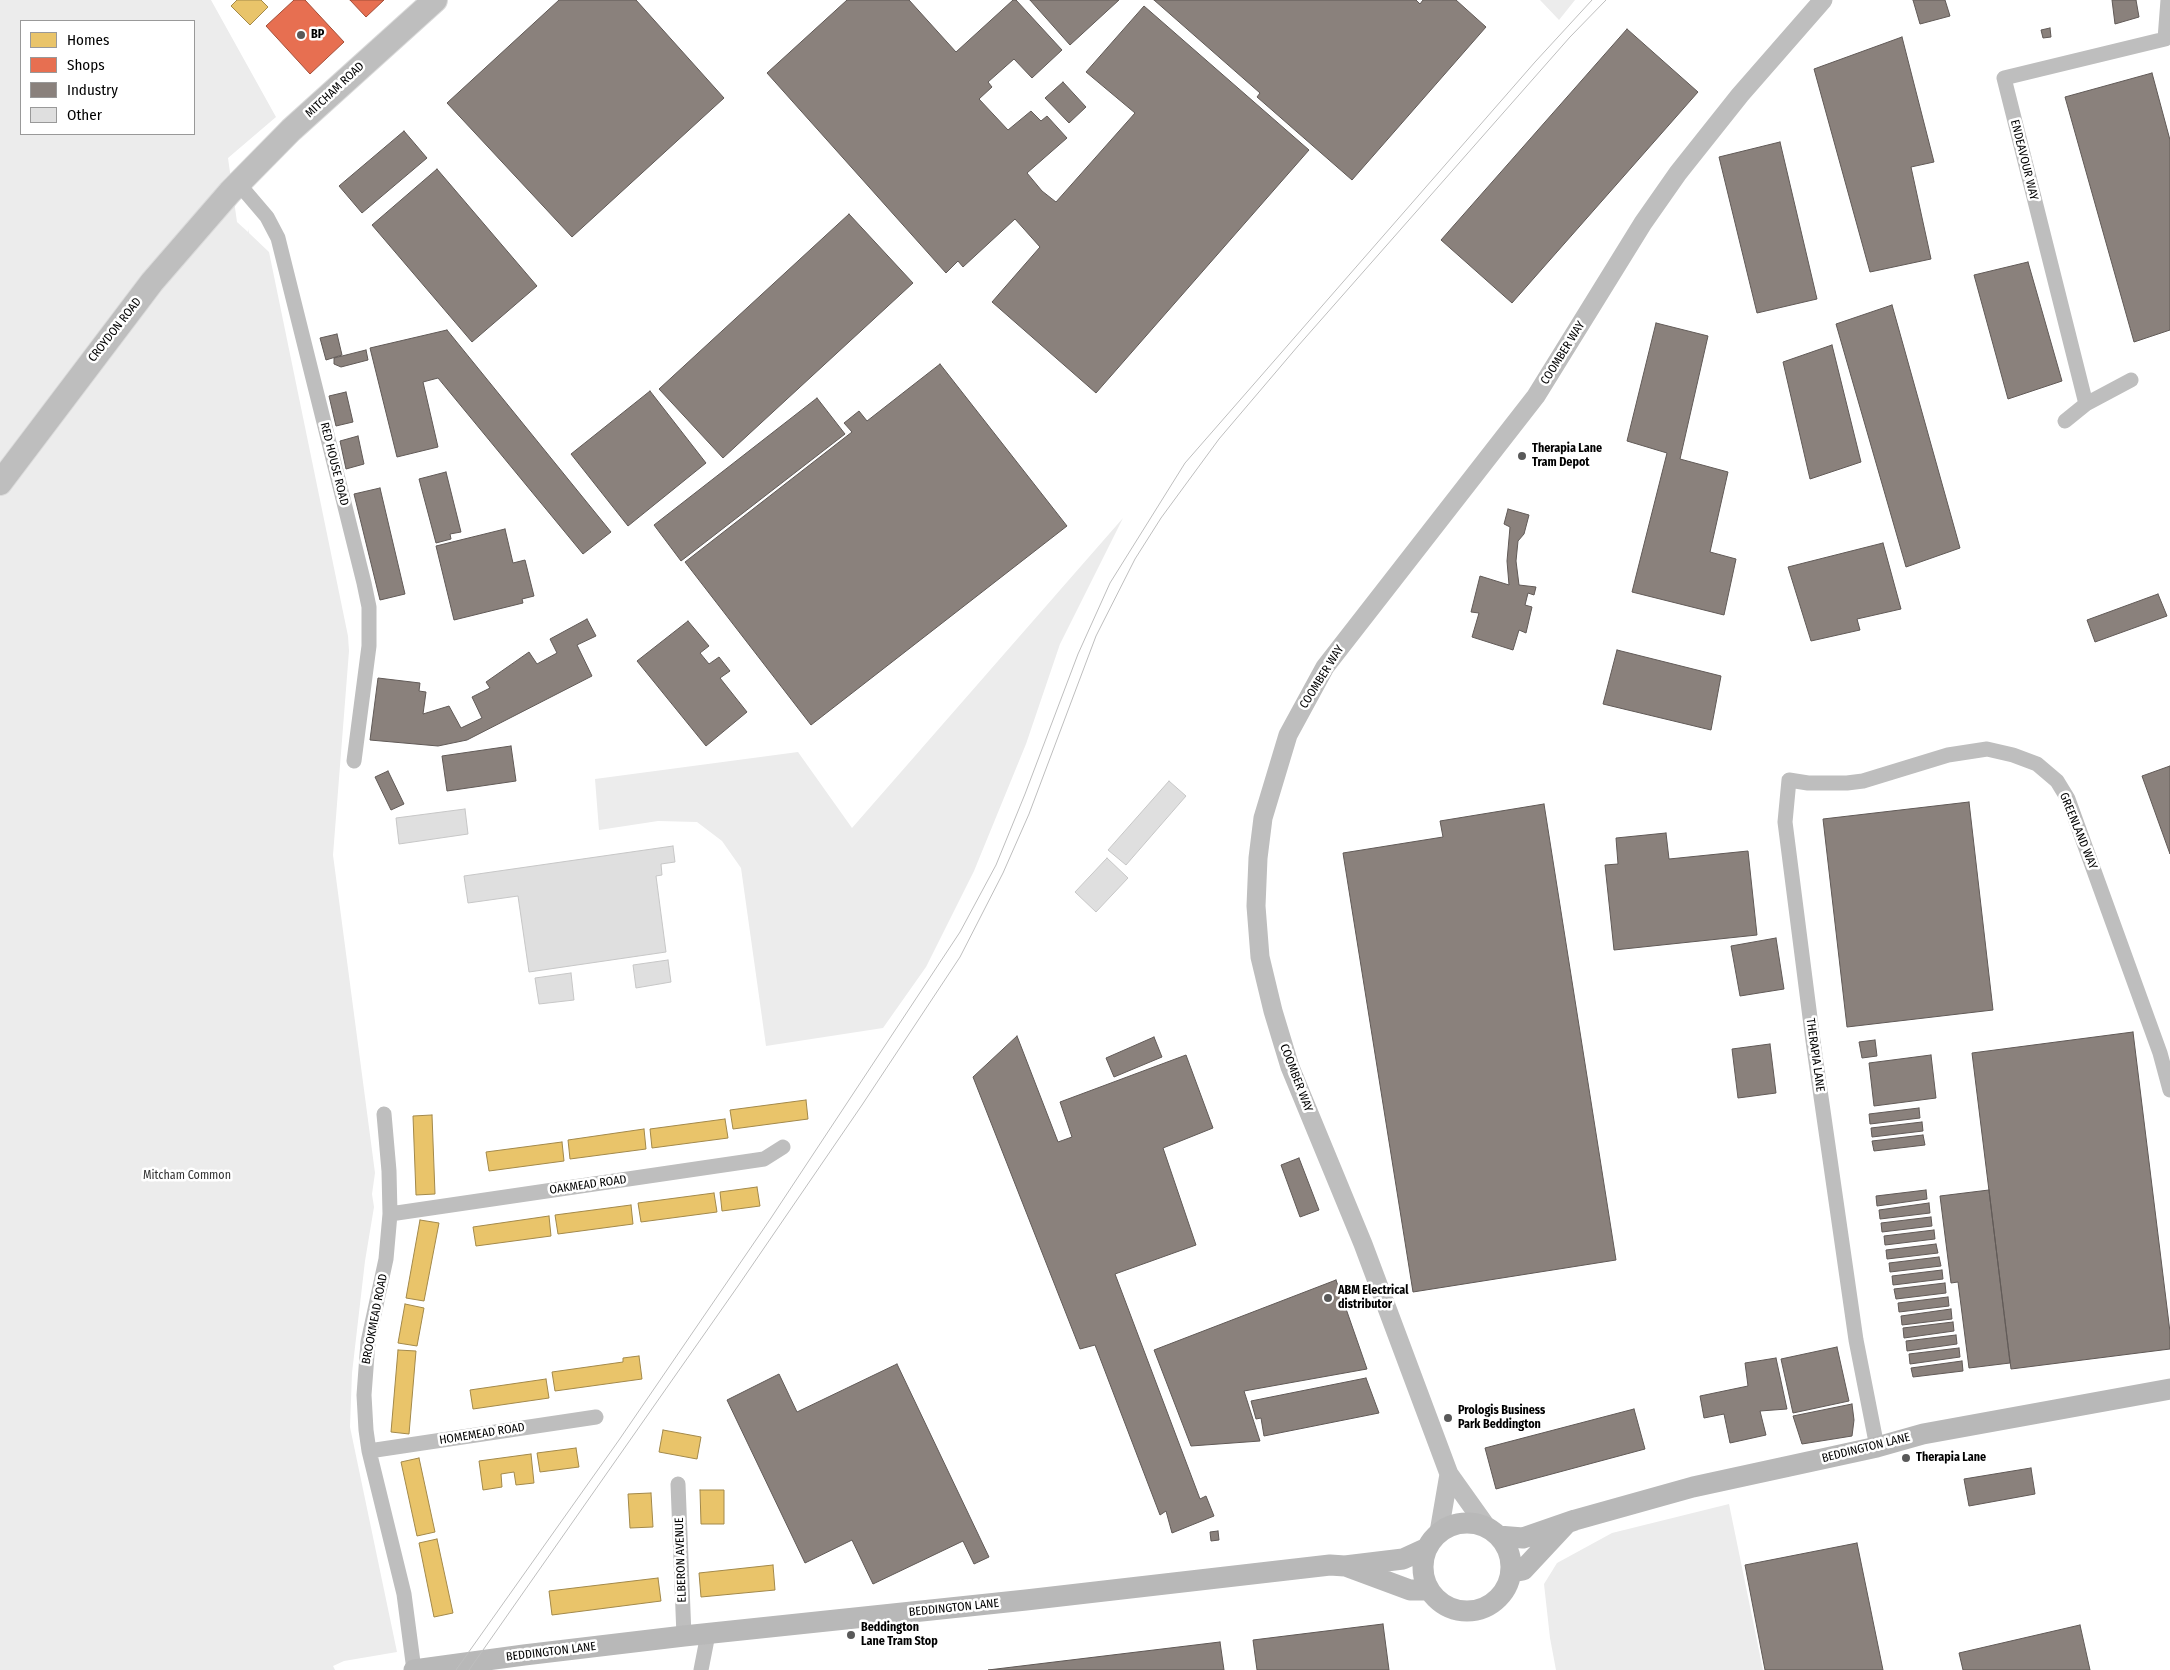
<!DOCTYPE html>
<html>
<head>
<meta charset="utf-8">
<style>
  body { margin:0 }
  #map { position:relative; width:2170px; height:1670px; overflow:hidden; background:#fff; font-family:"Fira Sans Condensed",sans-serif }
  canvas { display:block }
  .legend { position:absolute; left:20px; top:20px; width:175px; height:115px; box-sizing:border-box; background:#fff; border:1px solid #999; margin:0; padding:6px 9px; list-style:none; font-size:15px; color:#000 }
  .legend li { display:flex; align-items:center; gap:10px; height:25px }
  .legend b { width:25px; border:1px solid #999 }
</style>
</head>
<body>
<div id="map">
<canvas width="2170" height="1670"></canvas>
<ul class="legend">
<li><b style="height:14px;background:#e9c46a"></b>Homes</li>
<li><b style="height:14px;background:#e76f51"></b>Shops</li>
<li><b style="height:14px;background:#8a817c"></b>Industry</li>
<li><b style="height:14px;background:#dfdfdf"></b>Other</li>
</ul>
</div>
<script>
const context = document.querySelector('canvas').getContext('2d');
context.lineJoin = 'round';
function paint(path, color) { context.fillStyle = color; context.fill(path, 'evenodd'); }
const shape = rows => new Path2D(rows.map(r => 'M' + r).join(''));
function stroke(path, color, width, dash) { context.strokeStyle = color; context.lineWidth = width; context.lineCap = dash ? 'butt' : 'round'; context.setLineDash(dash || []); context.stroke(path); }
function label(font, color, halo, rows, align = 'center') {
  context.font = font + ' "Fira Sans Condensed",sans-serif'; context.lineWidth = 5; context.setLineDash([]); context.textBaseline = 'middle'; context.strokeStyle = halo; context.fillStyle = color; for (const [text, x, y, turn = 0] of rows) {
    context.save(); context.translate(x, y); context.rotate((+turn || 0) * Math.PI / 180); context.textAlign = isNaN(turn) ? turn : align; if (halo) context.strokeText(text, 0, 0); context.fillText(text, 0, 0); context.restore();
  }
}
const green = shape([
  [0,0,211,0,276,117,228,158,237,222,248,232,248,229,249,233,269,252,348,636,349,651,333,855,375,1173,372,1194,374,1207,365,1261,352,1373,350,1427,397,1652,344,1661,333,1666,335,1670,0,1670],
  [21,21,194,21,194,134,21,134],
  [1540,0,1575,0,1559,20],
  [1123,518,1060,644,1026,744,974,871,926,967,883,1028,766,1046,741,868,722,841,697,822,658,821,599,830,595,779,798,752,852,828],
  [1729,1504,1763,1670,1556,1670,1550,1638,1544,1584,1557,1563,1612,1533]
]);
const homes = shape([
  [237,0,261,0,268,7,250,25,231,6,237,0],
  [806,1100,808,1119,733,1129,730,1110,806,1100],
  [432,1115,435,1194,416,1195,413,1116,432,1115],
  [725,1119,728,1138,652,1148,650,1129,725,1119],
  [644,1129,646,1149,570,1159,568,1140,644,1129],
  [562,1142,564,1161,489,1171,486,1152,562,1142],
  [757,1187,760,1206,722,1211,720,1192,757,1187],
  [714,1193,717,1212,641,1222,638,1203,714,1193],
  [631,1205,633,1224,558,1234,555,1215,631,1205],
  [549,1216,551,1236,476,1246,473,1227,549,1216],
  [420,1220,439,1223,424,1301,406,1298,420,1220],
  [405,1304,424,1308,417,1346,398,1343,405,1304],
  [398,1350,416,1351,409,1434,391,1432,398,1350],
  [639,1356,642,1379,555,1391,552,1372,623,1362,623,1358,639,1356],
  [546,1379,549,1398,473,1409,470,1390,546,1379],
  [663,1430,701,1437,697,1459,659,1452,663,1430],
  [576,1448,579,1467,540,1472,537,1453,576,1448],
  [531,1454,534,1483,516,1485,514,1472,501,1474,502,1487,483,1490,479,1461,531,1454],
  [419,1458,435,1532,417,1536,401,1462,419,1458],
  [700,1490,724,1490,724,1524,701,1524,700,1490],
  [651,1493,653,1527,630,1528,628,1494,651,1493],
  [437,1539,453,1613,434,1617,419,1543,437,1539],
  [773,1565,775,1590,701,1597,699,1573,773,1565],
  [658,1578,661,1601,552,1615,549,1591,658,1578]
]);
const shops = shape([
  [294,0,305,0,344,42,310,74,266,26,294,0],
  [350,0,384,0,366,17,350,0]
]);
const industry = shape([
  [559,0,636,0,724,98,572,237,447,103,559,0],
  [847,0,909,0,956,52,1013,0,1016,0,1062,50,1032,78,1014,59,988,82,992,87,979,99,1008,130,1031,111,1041,121,1047,116,1067,138,1027,173,1042,191,1056,202,1135,113,1086,72,1144,6,1309,150,1096,393,992,302,1040,247,1015,219,963,267,958,261,946,273,767,73,847,0],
  [1030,0,1119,0,1070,45,1030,0],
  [1154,0,1416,0,1420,4,1423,0,1456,0,1486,27,1352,180,1257,97,1260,93,1154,0],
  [1913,0,1945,0,1950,16,1920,24,1913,0],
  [2136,0,2139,17,2115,24,2112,0,2136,0],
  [2050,28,2051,37,2043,38,2041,30,2050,28],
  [1627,29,1698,92,1512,303,1441,240,1627,29],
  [1902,37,1934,162,1911,167,1931,259,1870,272,1814,69,1902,37],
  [2152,73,2170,140,2170,330,2134,342,2065,97,2152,73],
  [1063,82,1086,107,1069,123,1045,98,1063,82],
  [404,131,427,158,362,213,339,186,404,131],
  [1780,142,1817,299,1757,313,1719,157,1780,142],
  [437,169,537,286,472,342,372,225,437,169],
  [849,214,913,283,723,458,659,389,849,214],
  [2028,262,2062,381,2008,399,1974,275,2028,262],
  [1892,305,1960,548,1906,567,1836,324,1892,305],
  [1656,323,1708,336,1680,459,1728,472,1710,552,1736,559,1724,615,1632,592,1667,453,1627,441,1656,323],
  [447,330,611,532,583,554,438,378,423,382,438,447,397,457,370,348,447,330],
  [337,334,342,355,326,360,320,338,337,334],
  [1832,345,1861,462,1810,479,1783,362,1832,345],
  [366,350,368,360,341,367,334,364,334,358,366,350],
  [940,364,1067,526,811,725,685,562,852,432,844,423,859,411,867,421,940,364],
  [650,391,706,463,628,526,571,454,650,391],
  [346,392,353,422,336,426,329,396,346,392],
  [817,398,845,434,681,561,654,525,817,398],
  [358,436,364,464,346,469,340,441,358,436],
  [446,472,461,532,450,534,451,539,436,543,419,479,446,472],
  [380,488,405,594,380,600,354,494,380,488],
  [1508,509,1529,515,1524,534,1518,541,1516,561,1519,585,1536,587,1534,595,1528,593,1525,605,1532,607,1526,633,1519,630,1513,650,1472,637,1479,613,1471,612,1480,576,1509,585,1507,561,1510,527,1504,524,1508,509],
  [505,529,513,563,525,560,534,596,522,599,523,603,454,620,436,546,505,529],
  [1883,543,1901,609,1857,619,1860,630,1811,641,1788,567,1883,543],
  [2158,594,2167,616,2095,642,2087,620,2158,594],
  [587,619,596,636,577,645,592,676,467,740,438,746,370,740,378,678,420,683,419,691,426,692,423,714,449,706,461,728,482,718,472,697,490,688,486,682,529,652,537,664,557,653,550,639,587,619],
  [688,621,709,646,700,653,709,664,719,657,730,671,720,678,747,712,706,746,637,661,688,621],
  [1617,650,1721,676,1711,730,1603,704,1617,650],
  [511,746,516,781,447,791,442,756,511,746],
  [2170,766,2170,854,2142,776,2170,766],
  [388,771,404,804,391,810,375,777,388,771],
  [1969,802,1993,1010,1847,1027,1823,819,1969,802],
  [1544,804,1616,1260,1413,1292,1343,853,1443,837,1440,821,1544,804],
  [1666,833,1669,859,1748,851,1757,935,1614,950,1605,865,1618,864,1616,838,1666,833],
  [1776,938,1784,989,1740,996,1731,946,1776,938],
  [2133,1032,2170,1332,2170,1349,2011,1369,1972,1053,2133,1032],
  [1017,1036,1058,1142,1072,1137,1060,1102,1186,1055,1213,1128,1163,1148,1196,1245,1115,1274,1200,1499,1206,1496,1214,1516,1172,1533,1166,1511,1160,1515,1095,1345,1080,1349,973,1077,1017,1036],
  [1154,1037,1162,1057,1114,1077,1106,1058,1154,1037],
  [1875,1040,1877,1056,1862,1058,1859,1042,1875,1040],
  [1770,1044,1776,1093,1738,1098,1732,1049,1770,1044],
  [1931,1055,1936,1098,1874,1106,1869,1063,1931,1055],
  [1919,1108,1920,1118,1870,1124,1869,1114,1919,1108],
  [1922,1122,1923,1131,1872,1137,1871,1128,1922,1122],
  [1923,1135,1925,1145,1874,1151,1872,1141,1923,1135],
  [1299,1158,1319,1210,1300,1217,1281,1165,1299,1158],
  [1926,1190,1927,1199,1877,1206,1876,1196,1926,1190],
  [1989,1190,2010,1363,1969,1368,1958,1282,1951,1283,1940,1196,1989,1190],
  [1929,1203,1930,1213,1880,1219,1879,1210,1929,1203],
  [1931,1217,1932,1226,1882,1232,1881,1223,1931,1217],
  [1934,1230,1935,1239,1885,1245,1884,1236,1934,1230],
  [1936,1244,1938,1253,1887,1259,1886,1250,1936,1244],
  [1939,1257,1941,1266,1890,1272,1889,1263,1939,1257],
  [1942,1270,1943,1279,1893,1285,1892,1276,1942,1270],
  [1336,1280,1367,1369,1244,1391,1260,1441,1191,1446,1154,1350,1336,1280],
  [1945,1283,1946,1293,1896,1299,1894,1289,1945,1283],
  [1948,1297,1949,1306,1899,1312,1898,1303,1948,1297],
  [1951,1309,1952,1319,1902,1325,1901,1316,1951,1309],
  [1953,1322,1954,1331,1904,1338,1903,1328,1953,1322],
  [1956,1335,1957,1344,1907,1351,1906,1341,1956,1335],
  [1837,1347,1849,1401,1793,1413,1781,1359,1837,1347],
  [1959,1348,1960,1357,1910,1364,1909,1354,1959,1348],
  [1776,1358,1787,1409,1760,1411,1766,1435,1730,1443,1724,1414,1704,1418,1700,1396,1748,1386,1745,1363,1776,1358],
  [1962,1361,1963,1371,1913,1377,1911,1368,1962,1361],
  [897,1364,989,1557,974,1564,963,1541,873,1584,852,1540,805,1563,727,1400,779,1374,797,1412,897,1364],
  [1366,1378,1379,1413,1264,1436,1261,1418,1256,1419,1251,1401,1366,1378],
  [1852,1404,1854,1420,1852,1436,1802,1444,1793,1416,1852,1404],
  [1634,1409,1645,1449,1496,1489,1485,1448,1634,1409],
  [2031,1468,2035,1494,1969,1506,1964,1479,2031,1468],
  [1218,1531,1219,1540,1211,1541,1210,1532,1218,1531],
  [1857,1543,1883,1670,1765,1670,1745,1565,1857,1543],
  [1383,1624,1389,1670,1257,1670,1253,1640,1383,1624],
  [2080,1625,2090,1670,1963,1670,1959,1653,2080,1625],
  [1220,1642,1224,1670,988,1670,1220,1642]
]);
const building = shape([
  [1169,781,1186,796,1126,865,1108,850,1169,781],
  [465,809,468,834,399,844,396,818,465,809],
  [673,846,675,862,661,864,662,875,656,876,666,952,529,972,518,896,468,903,464,876,673,846],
  [1107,858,1128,878,1096,912,1075,892,1107,858],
  [668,960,671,982,636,988,633,965,668,960],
  [571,973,574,1000,539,1004,535,978,571,973]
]);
const minor = shape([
  [238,183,267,217,278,238,364,583,369,607,369,646,354,761],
  [2086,404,2004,78,2165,39,2168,0],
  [2065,421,2086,404,2131,380],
  [384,1114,389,1171,390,1214,386,1259,368,1342,364,1395,366,1430,369,1451,404,1594,414,1670],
  [390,1214,764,1159,783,1147],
  [1877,1447,1856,1340,1813,1041,1785,822,1789,780,1808,783,1847,783,1863,781,1948,755,1987,749,2013,755,2037,764,2057,781,2068,799,2160,1053,2170,1090],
  [369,1451,596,1417],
  [678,1484,684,1636],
  [701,1670,708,1634]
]);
const tertiary = shape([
  [1486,1526,1449,1474,1363,1244,1290,1067,1273,1011,1260,957,1256,906,1258,858,1263,818,1288,735,1325,667,1536,396,1643,223,1678,173,1740,95,1823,0],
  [1439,1532,1449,1474]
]);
const secondary = shape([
  '1423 1567a44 44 0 1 1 88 0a44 44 0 1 1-88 0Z',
  [1498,1536,1523,1538,1575,1520,1693,1487,1877,1447,1923,1434,2170,1389],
  [1348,1567,1410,1590,1428,1590],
  [1512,1572,1523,1570,1565,1525],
  [414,1670,524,1655,684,1636,1026,1600,1330,1565,1345,1566,1403,1559,1427,1548]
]);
const primary = shape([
  [0,483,152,282,230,192,291,130,435,0]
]);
const tram = shape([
  [456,1670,619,1440,771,1218,960,932,996,865,1025,794,1078,654,1110,583,1185,463,1535,62,1592,0],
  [469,1670,738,1286,862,1105,960,957,1003,873,1029,814,1096,636,1135,559,1161,518,1219,439,1298,346,1570,37,1606,0]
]);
const markers = [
  [301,35,5,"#595959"],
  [1522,456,5,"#595959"],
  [1328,1298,5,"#595959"],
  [1448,1418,5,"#595959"],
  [1906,1458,5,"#595959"],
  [851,1635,5,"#595959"]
];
const poiNames = [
  ["BP",311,35],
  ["Therapia Lane",1532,449],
  ["Tram Depot",1532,463],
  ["ABM Electrical",1338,1291],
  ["distributor",1338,1305],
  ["Prologis Business",1458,1411],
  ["Park Beddington",1458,1425],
  ["Therapia Lane",1916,1458],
  ["Beddington",861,1628],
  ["Lane Tram Stop",861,1642]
];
const streetNames = [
  ["MITCHAM ROAD",335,90,-43],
  ["ENDEAVOUR WAY",2024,160,76],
  ["CROYDON ROAD",115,330,-52],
  ["COOMBER WAY",1563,353,-58],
  ["RED HOUSE ROAD",334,464,76],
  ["COOMBER WAY",1322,677,-58],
  ["GREENLAND WAY",2078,831,68],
  ["THERAPIA LANE",1815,1055,82],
  ["COOMBER WAY",1296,1078,69],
  ["OAKMEAD ROAD",588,1185,-8],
  ["BROOKMEAD ROAD",375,1319,-79],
  ["HOMEMEAD ROAD",482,1434,-9],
  ["BEDDINGTON LANE",1866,1448,-14],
  ["ELBERON AVENUE",681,1560,-92],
  ["BEDDINGTON LANE",954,1608,-6],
  ["BEDDINGTON LANE",551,1652,-7]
];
const parkNames = [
  ["Mitcham Common",187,1176]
];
paint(green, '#ececec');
paint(homes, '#e9c46a');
stroke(homes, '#a3894a', 1);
paint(shops, '#e76f51');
stroke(shops, '#a24e39', 1);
paint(industry, '#8a817c');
stroke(industry, '#615a57', 1);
paint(building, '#dfdfdf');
stroke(building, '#c7c7c7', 1);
stroke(primary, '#dbdbdb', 26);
stroke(minor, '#bebebe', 15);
stroke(tertiary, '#bebebe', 19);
stroke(secondary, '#b8b8b8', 21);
stroke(primary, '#bebebe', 24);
stroke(tram, '#bebebe', 1);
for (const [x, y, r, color] of markers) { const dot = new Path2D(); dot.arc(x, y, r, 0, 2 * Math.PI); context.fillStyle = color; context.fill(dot); stroke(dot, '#fff', 2); }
label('bold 12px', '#000', '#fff', poiNames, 'left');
label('12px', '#000', '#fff', streetNames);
label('12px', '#333', '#fff', parkNames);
</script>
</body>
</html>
